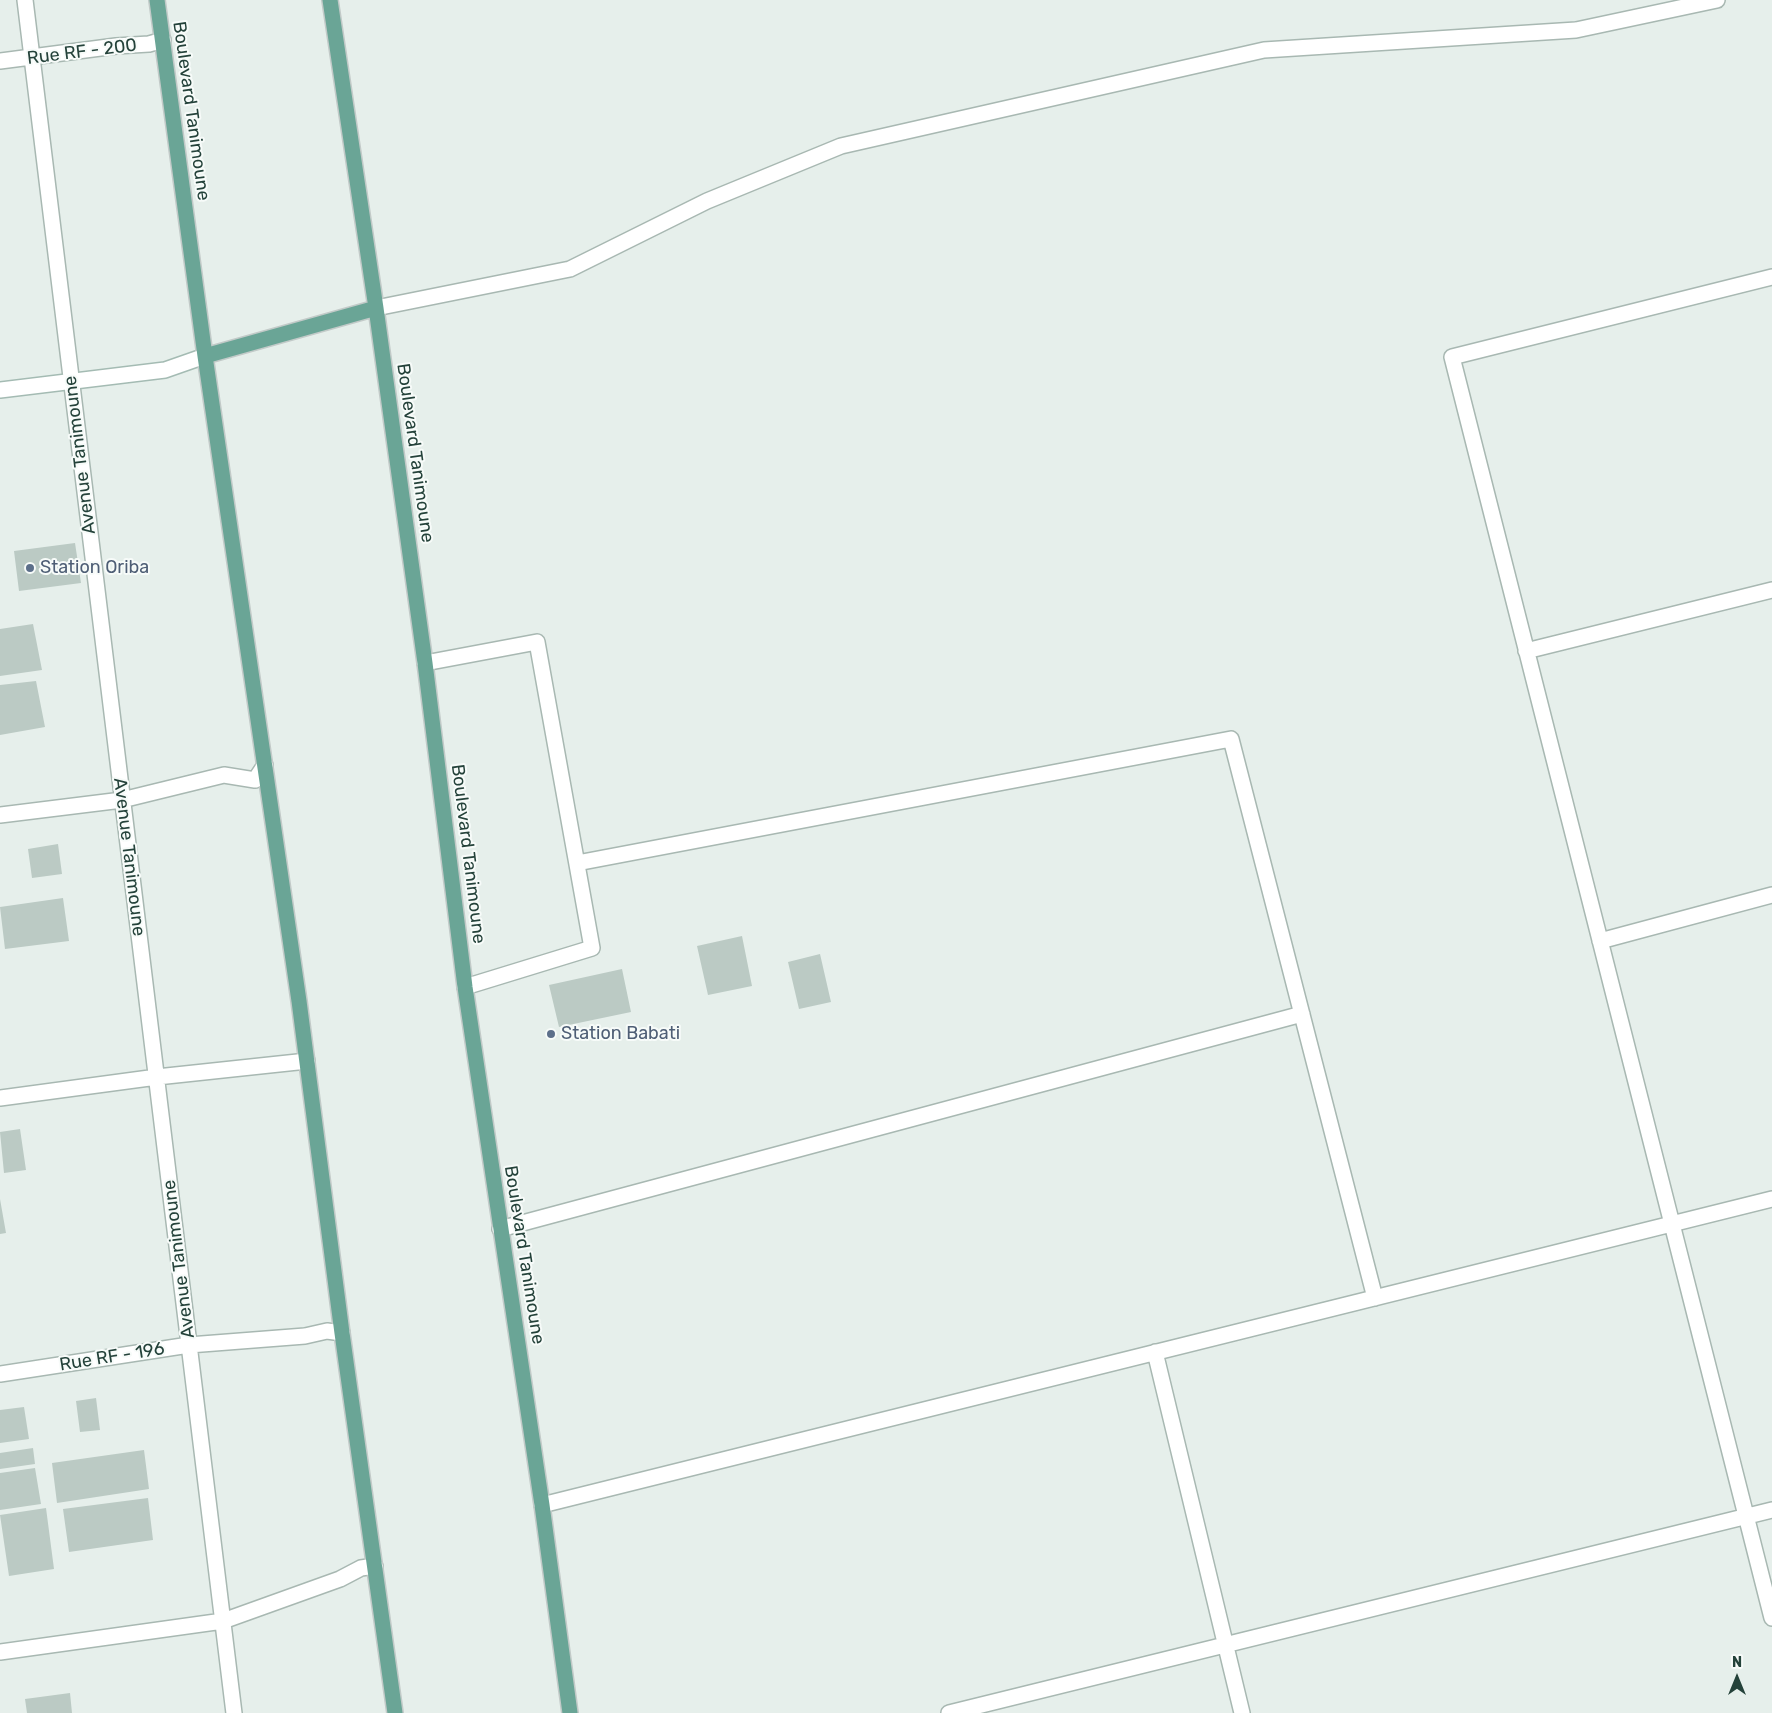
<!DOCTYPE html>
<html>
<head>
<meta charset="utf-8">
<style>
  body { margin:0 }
  #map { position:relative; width:1772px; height:1713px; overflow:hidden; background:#e6efeb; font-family:Rubik,sans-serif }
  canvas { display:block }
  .north { position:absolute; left:1712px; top:1653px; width:50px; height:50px; -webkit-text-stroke:4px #f7fbf9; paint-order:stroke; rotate:0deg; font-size:14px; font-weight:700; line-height:20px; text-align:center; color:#24423a }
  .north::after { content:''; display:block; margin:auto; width:18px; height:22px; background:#24423a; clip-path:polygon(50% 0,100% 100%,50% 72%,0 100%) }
</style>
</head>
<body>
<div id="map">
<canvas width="1772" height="1713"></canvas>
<div class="north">N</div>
</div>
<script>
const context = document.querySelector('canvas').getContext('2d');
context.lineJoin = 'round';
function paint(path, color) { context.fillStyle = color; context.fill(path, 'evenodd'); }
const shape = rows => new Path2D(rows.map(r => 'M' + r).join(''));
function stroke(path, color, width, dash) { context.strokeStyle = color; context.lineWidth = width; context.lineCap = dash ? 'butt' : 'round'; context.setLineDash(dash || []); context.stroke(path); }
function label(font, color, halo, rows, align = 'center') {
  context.font = font + ' Rubik,sans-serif'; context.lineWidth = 4; context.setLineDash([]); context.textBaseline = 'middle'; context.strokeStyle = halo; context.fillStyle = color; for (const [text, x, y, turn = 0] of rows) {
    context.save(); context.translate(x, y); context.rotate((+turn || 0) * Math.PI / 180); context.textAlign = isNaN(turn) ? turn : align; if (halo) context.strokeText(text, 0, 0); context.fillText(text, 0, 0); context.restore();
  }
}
const building = shape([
  [75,543,81,583,19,591,14,551],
  [33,624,42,670,0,676,0,629],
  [36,681,45,727,0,735,0,685],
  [58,844,62,874,32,878,28,849],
  [63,898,69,941,5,949,0,907],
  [742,936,752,986,708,995,697,946],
  [820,954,831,1002,799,1009,788,962],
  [622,969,631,1012,559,1027,549,985],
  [20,1129,26,1170,4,1173,0,1132],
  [0,1199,6,1233,0,1234],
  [96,1398,100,1430,80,1432,76,1401],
  [24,1407,29,1439,0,1443,0,1410],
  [33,1448,35,1464,0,1469,0,1453],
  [144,1450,149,1489,57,1503,52,1463],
  [35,1468,41,1504,0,1510,0,1473],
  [148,1498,153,1540,69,1552,63,1509],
  [46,1508,54,1569,9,1576,0,1515],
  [70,1693,72,1713,27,1713,25,1699]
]);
const minor = shape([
  [25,0,234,1713],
  [0,61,116,46,149,44,163,40],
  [1772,277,1452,357,1772,1618],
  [376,308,570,269,707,201,841,146,1264,50,1576,30,1717,0],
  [1526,651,1772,590],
  [425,663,537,642,592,948,465,987],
  [0,815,122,800,224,775,255,780,265,765],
  [577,863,1231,739,1375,1298],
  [1600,941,1772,895],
  [0,1098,157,1077,307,1061],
  [500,1229,1302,1014],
  [1155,1352,1242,1713],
  [0,1374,189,1345,305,1336,327,1331,342,1333],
  [542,1505,1772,1199],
  [0,1652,223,1621,340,1579,361,1568,375,1566],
  [949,1713,1772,1510]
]);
const secondary = shape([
  [0,390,165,370,205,356]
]);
const primary = shape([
  [157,0,205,356,299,1001,342,1333,395,1713],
  [330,0,376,308,425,663,465,987,542,1505,570,1713],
  [205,356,376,308]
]);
const markers = [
  [30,568,5,"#5c6f8a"],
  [551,1034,5,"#5c6f8a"]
];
const streetNames = [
  ["Rue RF - 200",82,52,-7],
  ["Boulevard Tanimoune",191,111,82],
  ["Boulevard Tanimoune",415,453,82],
  ["Avenue Tanimoune",80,455,-97],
  ["Boulevard Tanimoune",468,854,83],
  ["Avenue Tanimoune",129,857,83],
  ["Boulevard Tanimoune",524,1255,81],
  ["Avenue Tanimoune",179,1259,-97],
  ["Rue RF - 196",112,1357,-9]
];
const serviceNames = [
  ["Station Oriba",40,568],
  ["Station Babati",561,1034]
];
paint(building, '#bbcac4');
stroke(minor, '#a8b8b2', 18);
stroke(secondary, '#a4bbb3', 18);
stroke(primary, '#c2cac8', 18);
stroke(minor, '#fff', 15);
stroke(secondary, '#fff', 15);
stroke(primary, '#6aa596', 15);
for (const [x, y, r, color] of markers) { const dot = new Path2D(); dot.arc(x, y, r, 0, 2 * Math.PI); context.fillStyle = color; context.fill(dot); stroke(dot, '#f7fbf9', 2); }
label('18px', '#24423a', '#f7fbf9', streetNames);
label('18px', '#4e5e75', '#f7fbf9', serviceNames, 'left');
</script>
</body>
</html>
